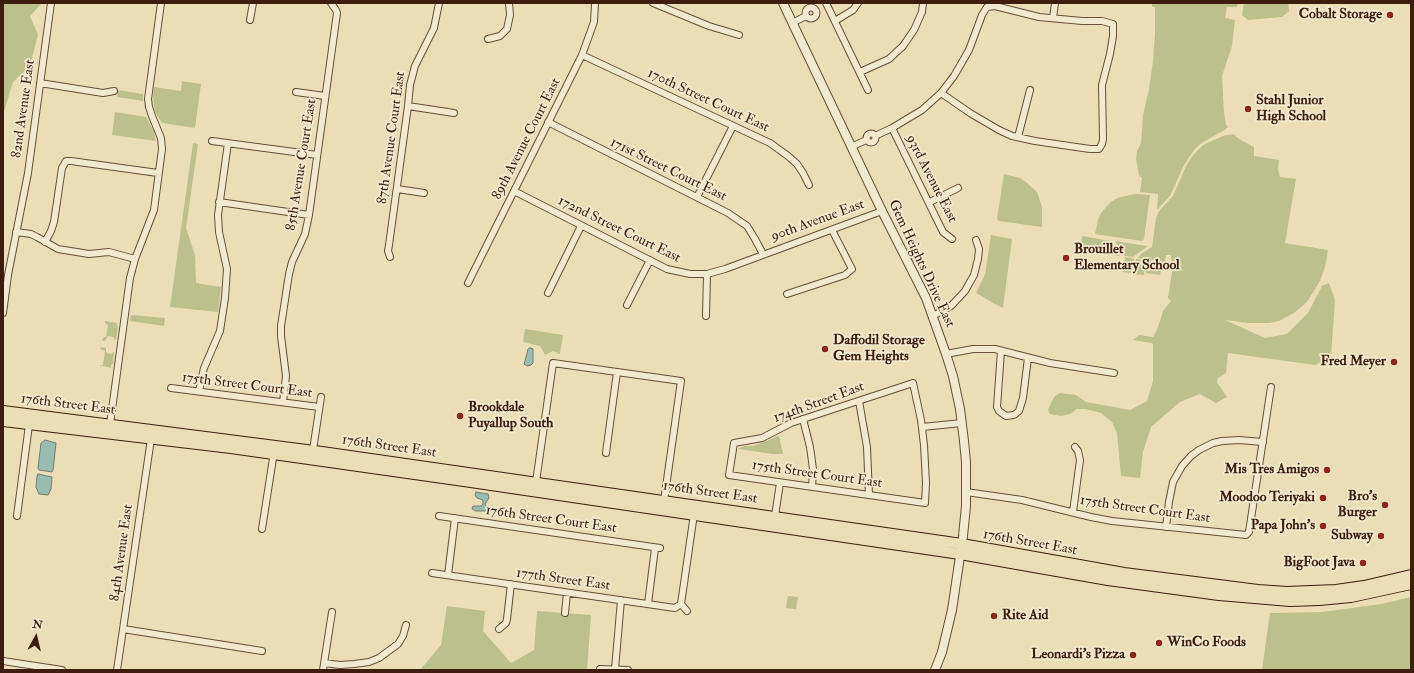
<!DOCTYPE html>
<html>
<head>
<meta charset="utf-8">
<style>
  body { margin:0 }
  #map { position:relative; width:1414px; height:673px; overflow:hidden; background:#ebdeb7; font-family:"IM FELL Double Pica",serif }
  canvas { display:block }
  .frame { position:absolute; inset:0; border:4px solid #3e1c0e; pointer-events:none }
  .north { position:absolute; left:16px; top:617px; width:40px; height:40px; -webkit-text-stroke:3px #f2ead0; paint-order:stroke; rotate:8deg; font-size:11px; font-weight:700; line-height:16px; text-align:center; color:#3e1c0e }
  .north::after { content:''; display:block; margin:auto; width:14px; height:18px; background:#3e1c0e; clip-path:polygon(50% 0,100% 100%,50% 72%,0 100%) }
</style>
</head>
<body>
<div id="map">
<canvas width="1414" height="673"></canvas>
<div class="frame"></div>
<div class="north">N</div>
</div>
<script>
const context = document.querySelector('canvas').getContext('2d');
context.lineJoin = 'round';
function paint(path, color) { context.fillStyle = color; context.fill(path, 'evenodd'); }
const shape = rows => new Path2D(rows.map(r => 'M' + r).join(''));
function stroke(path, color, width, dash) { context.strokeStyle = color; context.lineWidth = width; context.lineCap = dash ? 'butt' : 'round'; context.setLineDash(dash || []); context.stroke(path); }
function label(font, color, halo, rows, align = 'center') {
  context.font = font + ' "IM FELL Double Pica",serif'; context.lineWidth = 3.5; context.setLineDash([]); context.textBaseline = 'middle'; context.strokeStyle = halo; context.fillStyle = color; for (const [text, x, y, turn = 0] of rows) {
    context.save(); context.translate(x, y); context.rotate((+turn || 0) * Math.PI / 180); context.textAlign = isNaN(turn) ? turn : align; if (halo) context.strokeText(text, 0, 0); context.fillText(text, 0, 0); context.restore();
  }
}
const green = shape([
  [3,3,42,3,30,16,38,35,30,66,13,82,3,115],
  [1152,3,1238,3,1237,7,1227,7,1225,18,1235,20,1232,46,1222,76,1224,113,1226,125,1228,126,1226,129,1200,144,1194,150,1184,165,1170,196,1157,210,1158,194,1140,192,1142,178,1139,175,1136,159,1137,151,1141,143,1143,115,1149,89,1153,61,1155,34,1155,7,1152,7],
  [1244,3,1288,3,1289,11,1282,17,1248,20,1242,15],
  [182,81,201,84,195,128,162,123,156,114,154,108,153,96,154,87,181,91],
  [118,90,143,94,143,101,117,97],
  [115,112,146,117,154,132,156,141,112,135],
  [1233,134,1241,140,1254,147,1254,156,1279,160,1278,169,1280,177,1296,179,1285,243,1328,250,1325,267,1320,281,1307,302,1294,313,1279,321,1269,323,1248,323,1225,320,1265,338,1287,334,1308,313,1322,286,1329,283,1335,300,1331,357,1315,365,1228,353,1226,373,1218,378,1217,382,1227,397,1216,403,1200,394,1180,402,1151,427,1143,452,1140,478,1121,476,1117,433,1112,422,1101,413,1085,409,1077,409,1070,414,1061,416,1050,414,1048,410,1054,397,1060,393,1076,395,1086,402,1130,410,1147,401,1153,381,1153,345,1152,343,1133,340,1139,335,1153,337,1157,330,1163,311,1171,301,1168,298,1172,272,1171,255,1166,255,1165,262,1138,258,1141,254,1152,247,1156,218,1159,211,1173,196,1186,166,1193,155,1203,145,1223,136],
  [193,143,198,144,186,228,195,255,196,283,221,287,218,312,170,307],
  [1004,174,1020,178,1027,183,1037,192,1042,207,1042,227,999,221,997,219],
  [1136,194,1150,195,1144,239,1142,241,1095,234,1098,220,1101,213,1106,207,1112,201,1120,197],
  [991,235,1012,239,1003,308,993,303,976,293,985,274],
  [1082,236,1110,241,1120,254,1119,256,1082,250,1081,247],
  [1115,241,1147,246,1148,246,1133,257,1125,256],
  [1125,257,1134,259,1132,273,1123,272],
  [1136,259,1146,260,1144,275,1134,274],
  [1147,262,1162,263,1160,275,1146,273],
  [131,315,165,318,164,326,130,321],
  [105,321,117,323,117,326,118,327,116,340,114,339,114,337,108,336,105,341,102,341,104,337,106,337,108,325,105,323],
  [525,329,563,335,560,354,553,351,545,355,540,346,523,342],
  [101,347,106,348,106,353,112,354,113,352,114,352,113,364,111,365,111,368,99,365,103,365,105,351,100,349],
  [779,436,783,454,773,454,738,449,744,446,753,446],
  [788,596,798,597,796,609,786,608],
  [1411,597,1411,670,1262,670,1270,613,1323,612,1381,604],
  [447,606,485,611,483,631,511,663,534,650,537,611,591,615,587,670,420,670,441,645]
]);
const water = shape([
  [530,348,533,349,533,363,531,365,527,366,524,364,525,361,528,349,530,348],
  [45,440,56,443,53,470,52,472,39,470,38,468,41,443,45,440],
  [38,474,52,477,51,489,48,495,39,494,36,487,37,476,38,474],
  [476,492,488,494,489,498,485,504,487,508,486,511,476,511,472,509,473,506,481,506,483,504,483,500,477,498,475,495,476,492]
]);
const minor = shape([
  [653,3,709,26,739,35],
  [826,3,868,90],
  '805.5 13a5.5 5.5 0 1 1 11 0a5.5 5.5 0 1 1-11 0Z',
  [1053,18,1055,3],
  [250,20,253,3],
  [835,21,853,10,858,3],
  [792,23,806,16],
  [488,39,500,36,507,29,510,15,509,3],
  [582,55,770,143,788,156,797,164,803,173,809,185],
  [860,72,889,59,903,46,914,30,922,12,923,3],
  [40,83,103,93,114,91],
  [296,92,325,96],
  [408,106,454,113],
  [548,122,728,213,747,226,755,239,763,254],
  [892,128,943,232,952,239],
  '866.5 138a4.5 4.5 0 1 1 9 0a4.5 4.5 0 1 1-9 0Z',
  [875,136,892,128,922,110,941,93,954,76,969,50,982,15,987,7,995,6,1039,17,1082,21,1102,21,1113,24,1113,36,1110,54,1102,85,1103,139,1102,144,1099,149,1090,149,1035,141,1012,136,999,130,970,113,941,93],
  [1018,137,1030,90],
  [212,141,317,155],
  [851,147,866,140],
  [397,189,424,193],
  [514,191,667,269,690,274,707,274,725,269,882,211],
  [697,197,733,126],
  [219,202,309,215],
  [930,202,958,188],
  [16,232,31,234,37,237,58,249,89,254,109,252,135,259],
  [45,242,51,231,54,222,62,168,66,161,71,161,158,173],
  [390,257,388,251,389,245,408,106,410,85,415,66,434,28,439,3],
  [468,283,582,55,594,22,595,3],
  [548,293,581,226],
  [787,294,845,275,852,269,832,230],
  [627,305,650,260],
  [3,313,8,275,28,173,51,3],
  [706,316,707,274],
  [933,316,951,306,965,291,970,282,974,275,978,259,979,249,976,240],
  [1001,351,997,407,999,411,1006,416,1014,415,1019,411,1023,398,1028,358],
  [946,354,973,349,995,349,1050,363,1114,373],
  [913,383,921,420,924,445,926,483,925,503,729,475,734,443,762,438,791,423,913,383],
  [171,388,319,407],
  [199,391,204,368,220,331,225,298,227,269,219,232,218,215,228,143],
  [859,401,867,447,869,495],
  [283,402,286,376,281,336,281,326,289,274,292,262,305,234,309,215,337,13,336,10,331,3],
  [803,419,810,447,813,469,812,487],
  [110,424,130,278,135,259,154,210,162,149,161,138,152,116,149,107,148,99,161,3],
  [922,427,962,423],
  [313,450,321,397],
  [606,453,617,372],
  [536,482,553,363,681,381,664,501],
  [966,492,1022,500,1091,517,1112,521,1246,535,1249,532,1271,387],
  [1073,512,1080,460,1078,451,1075,447],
  [17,516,29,425],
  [439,516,660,548],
  [775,516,780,483],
  [1166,527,1169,502,1173,482,1182,466,1191,456,1199,450,1213,443,1222,441,1239,440,1263,442],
  [262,529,274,452],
  [432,573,675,608,681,604],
  [448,575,455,518],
  [648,604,655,548],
  [681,604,694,514],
  [681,604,687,611],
  [565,613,567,593],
  [123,629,262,651],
  [499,629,506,623,507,619,511,584],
  [3,661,62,670],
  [324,663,340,665,354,664,369,662,379,658,398,644,403,636,406,625],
  [600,669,628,670],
  [615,669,621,600],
  [117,670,151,439],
  [323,670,332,612]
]);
const tertiary = shape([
  [783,3,882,211,926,298,946,354,953,376,960,409,964,441,966,462,966,506,963,536,952,610,942,652,935,670]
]);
const primary = shape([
  [3,411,322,452,962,544,1124,573,1258,590,1287,592,1336,590,1364,586,1411,575],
  [3,421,231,448,464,481,960,554,1108,580,1219,595,1290,601,1319,600,1351,597,1411,584]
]);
const markers = [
  [1390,15,4,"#8f2418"],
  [1248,109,4,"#8f2418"],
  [1066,258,4,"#8f2418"],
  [825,349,4,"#8f2418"],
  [1394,362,4,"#8f2418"],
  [460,416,4,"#8f2418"],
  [1327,470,4,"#8f2418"],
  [1323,498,4,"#8f2418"],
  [1385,505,4,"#8f2418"],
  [1323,526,4,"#8f2418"],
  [1381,536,4,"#8f2418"],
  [1363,563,4,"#8f2418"],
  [994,616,4,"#8f2418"],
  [1159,643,4,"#8f2418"],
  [1133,655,4,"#8f2418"]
];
const poiNames = [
  ["Cobalt Storage",1382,15],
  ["Stahl Junior",1256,101,"left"],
  ["High School",1256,117,"left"],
  ["Brouillet",1074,250,"left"],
  ["Elementary School",1074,266,"left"],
  ["Daffodil Storage",833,341,"left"],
  ["Gem Heights",833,357,"left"],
  ["Fred Meyer",1386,362],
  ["Brookdale",468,408,"left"],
  ["Puyallup South",468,424,"left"],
  ["Mis Tres Amigos",1319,470],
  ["Bro's",1377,497],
  ["Burger",1377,513],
  ["Moodoo Teriyaki",1315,498],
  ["Papa John's",1315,526],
  ["Subway",1373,536],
  ["BigFoot Java",1355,563],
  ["Rite Aid",1002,616,"left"],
  ["WinCo Foods",1167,643,"left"],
  ["Leonardi's Pizza",1125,655]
];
const streetNames = [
  ["170th Street Court East",708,101,25],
  ["82nd Avenue East",24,109,-82],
  ["87th Avenue Court East",392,138,-82],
  ["89th Avenue Court East",527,139,-63],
  ["85th Avenue Court East",302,165,-81],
  ["171st Street Court East",668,170,26],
  ["93rd Avenue East",931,179,63],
  ["90th Avenue East",818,221,-20],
  ["172nd Street Court East",619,230,26],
  ["Gem Heights Drive East",921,264,65],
  ["175th Street Court East",247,386,7],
  ["174th Street East",819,403,-20],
  ["176th Street East",68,405,7],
  ["176th Street East",389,447,8],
  ["175th Street Court East",817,475,8],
  ["176th Street East",710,493,8],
  ["175th Street Court East",1145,510,8],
  ["176th Street Court East",551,520,8],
  ["176th Street East",1030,543,10],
  ["84th Avenue East",122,553,-82],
  ["177th Street East",563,580,8]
];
paint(green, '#bcc08a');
paint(water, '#98bcb0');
stroke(water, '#747c6f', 1);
stroke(minor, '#694c38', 8);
stroke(tertiary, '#694c38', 10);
stroke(primary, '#3e1c0e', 12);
stroke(minor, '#f2ead0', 6);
stroke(tertiary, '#f2ead0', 8);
stroke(primary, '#ebdeb7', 10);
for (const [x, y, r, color] of markers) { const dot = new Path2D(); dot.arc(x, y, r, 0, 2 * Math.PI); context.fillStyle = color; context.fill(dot); stroke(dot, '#f2ead0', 1.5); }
label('bold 14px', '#3e1c0e', '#f2ead0', poiNames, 'right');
label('14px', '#3e1c0e', '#f2ead0', streetNames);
</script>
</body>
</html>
